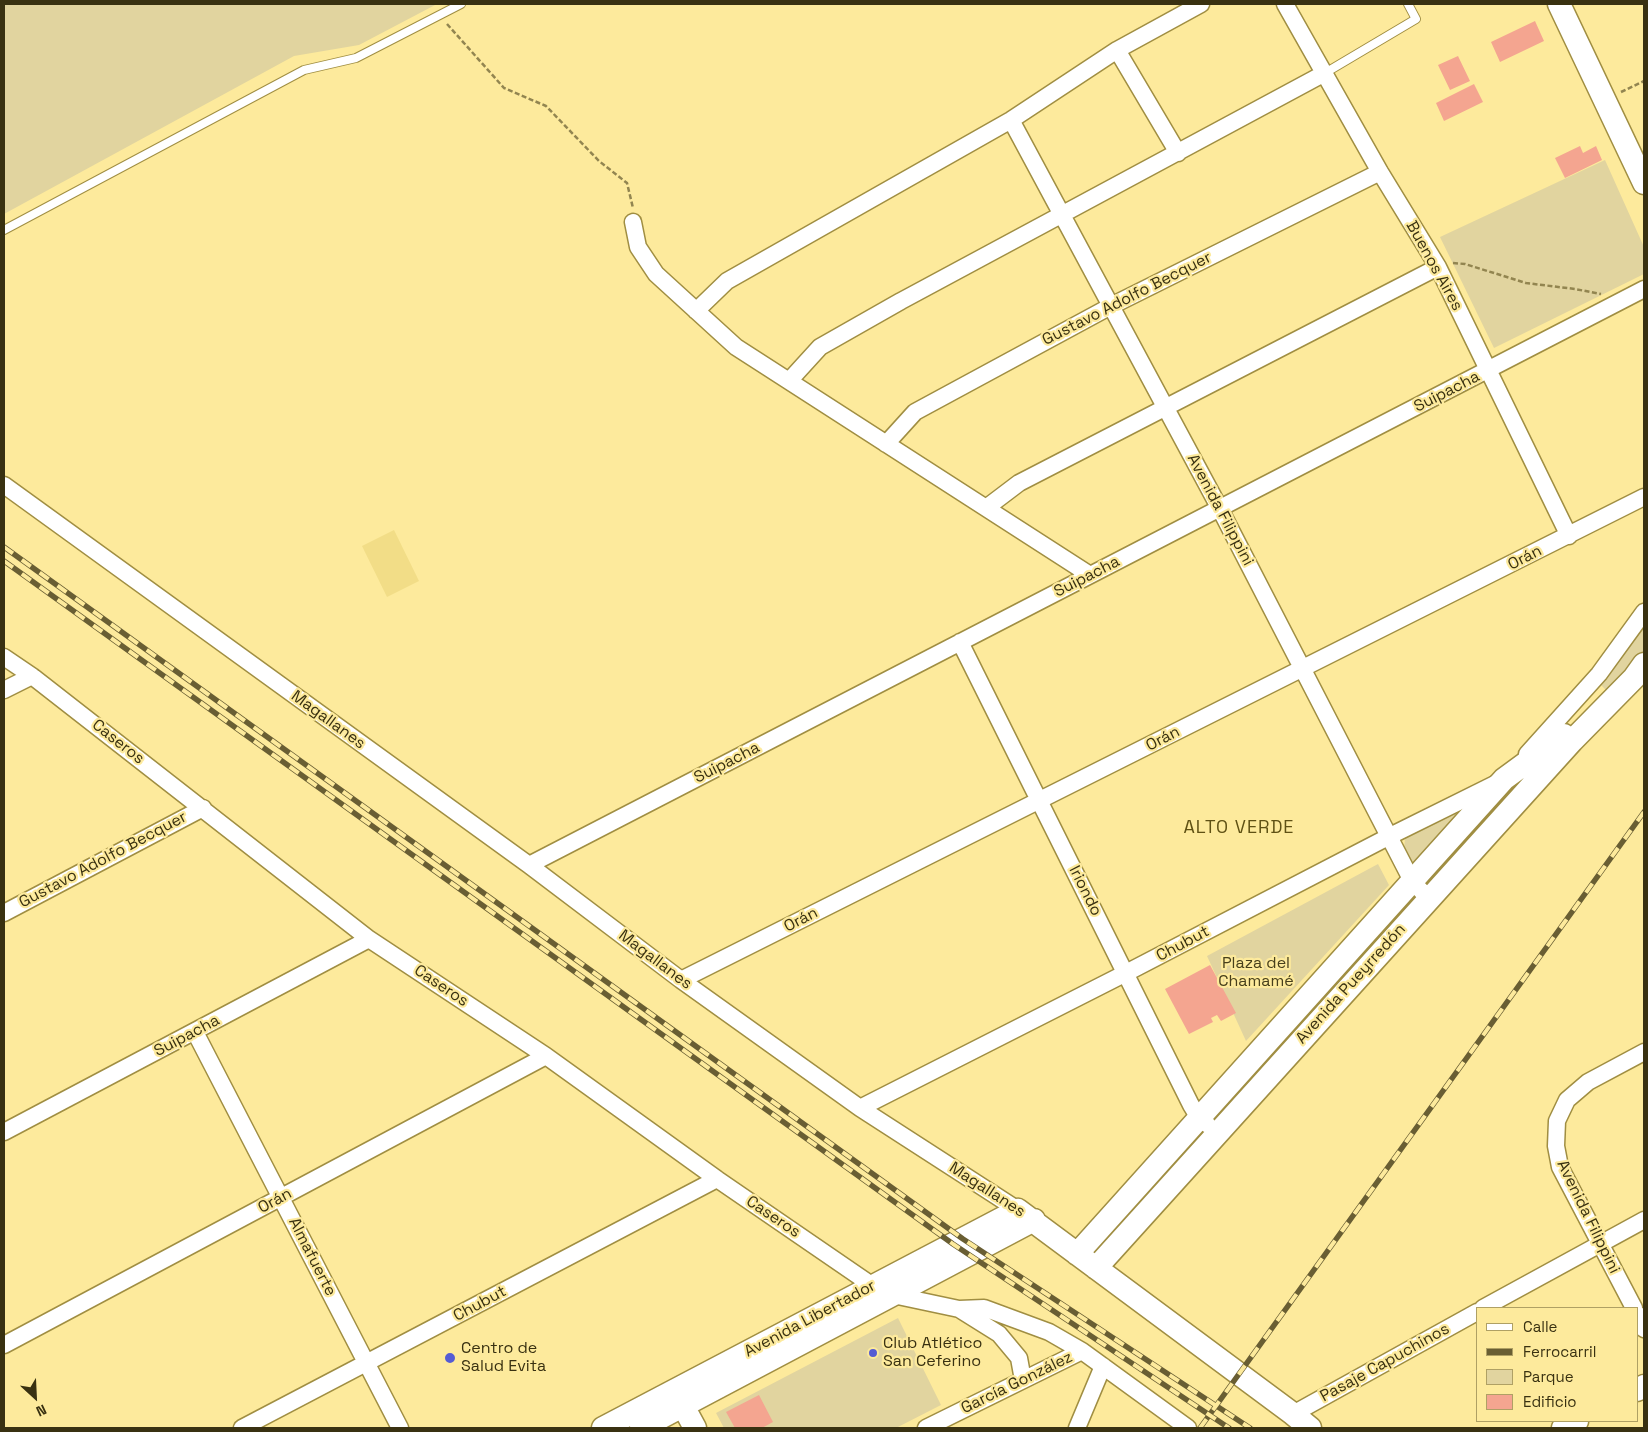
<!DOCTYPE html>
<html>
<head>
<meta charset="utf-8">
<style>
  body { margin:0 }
  #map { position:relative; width:1648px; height:1432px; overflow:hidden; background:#fdea9c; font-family:"Space Grotesk",sans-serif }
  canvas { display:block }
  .frame { position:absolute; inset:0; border:5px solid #393111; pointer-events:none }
  .legend { position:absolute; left:1476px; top:1307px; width:162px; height:115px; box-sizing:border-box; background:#fdea9c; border:1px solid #afa064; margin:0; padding:6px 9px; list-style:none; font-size:15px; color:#393111 }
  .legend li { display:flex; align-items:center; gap:10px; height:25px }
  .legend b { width:25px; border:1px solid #afa064 }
  .north { position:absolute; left:10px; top:1372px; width:50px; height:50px; -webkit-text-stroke:4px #fdea9c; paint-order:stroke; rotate:155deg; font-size:14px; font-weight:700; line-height:20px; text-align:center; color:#393111 }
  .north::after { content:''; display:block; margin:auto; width:18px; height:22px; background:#393111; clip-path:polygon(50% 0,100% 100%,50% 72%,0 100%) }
</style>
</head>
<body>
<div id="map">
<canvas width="1648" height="1432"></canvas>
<div class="frame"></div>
<ul class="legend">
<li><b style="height:6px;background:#fff"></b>Calle</li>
<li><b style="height:6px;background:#695e33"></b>Ferrocarril</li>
<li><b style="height:14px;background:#e1d49f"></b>Parque</li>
<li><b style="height:14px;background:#f4a590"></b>Edificio</li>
</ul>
<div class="north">N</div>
</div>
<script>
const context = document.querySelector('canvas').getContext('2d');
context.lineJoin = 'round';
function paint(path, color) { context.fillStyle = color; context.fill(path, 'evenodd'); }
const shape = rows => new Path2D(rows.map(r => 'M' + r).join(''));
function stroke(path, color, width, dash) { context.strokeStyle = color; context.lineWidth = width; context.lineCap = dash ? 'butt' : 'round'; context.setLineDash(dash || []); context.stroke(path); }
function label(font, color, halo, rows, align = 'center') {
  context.font = font + ' "Space Grotesk",sans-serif'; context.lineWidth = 4.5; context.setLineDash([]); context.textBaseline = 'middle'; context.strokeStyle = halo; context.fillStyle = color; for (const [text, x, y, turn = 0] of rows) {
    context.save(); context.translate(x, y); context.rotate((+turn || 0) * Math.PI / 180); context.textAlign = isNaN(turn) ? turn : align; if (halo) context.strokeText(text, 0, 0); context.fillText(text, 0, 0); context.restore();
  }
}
const built = shape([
  [394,530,419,581,387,597,362,546]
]);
const green = shape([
  [4,4,437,4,359,45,294,56,4,214],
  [1605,160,1644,247,1644,274,1494,348,1440,237],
  [1644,619,1644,654,1613,689,1606,690,1601,685,1598,680],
  [1522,770,1527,775,1425,888,1420,883],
  [1456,808,1465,811,1414,870,1404,851,1405,837],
  [1378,864,1389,885,1246,1041,1207,956],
  [1395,910,1401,916,1232,1102,1227,1097],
  [898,1318,941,1405,896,1428,724,1428,716,1413]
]);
const building = shape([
  [1535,21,1544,41,1500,62,1491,42],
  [1458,56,1470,81,1450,90,1438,65],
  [1474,84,1483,102,1444,121,1436,103],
  [1580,146,1583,153,1596,146,1602,160,1565,178,1555,158],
  [1210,965,1236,1013,1221,1021,1217,1015,1211,1018,1213,1022,1189,1034,1165,989],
  [759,1395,773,1422,762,1428,735,1428,726,1412]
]);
const path = shape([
  [447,24,504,88,546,106,599,161,627,183,633,208],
  [1621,92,1644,81],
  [1453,263,1465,264,1526,283,1575,289,1601,294]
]);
const lane = shape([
  [1325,73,1416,19,1408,4],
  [4,230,304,70,356,58,461,4]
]);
const street = shape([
  [1285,4,1380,172,1438,267,1569,536],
  [1117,50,1178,153],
  [1011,120,1220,509,1412,881,1429,899],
  [633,222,638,247,656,274,736,347,1090,575],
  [696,311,727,281,1011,120,1117,50,1201,4],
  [789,381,820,347,901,301,1325,73],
  [886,444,915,412,1111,306,1380,172],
  [4,485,529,865,681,980,860,1108,1018,1210],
  [986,508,1019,483,1438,267],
  [960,642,1191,1105,1199,1118,1208,1125],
  [4,657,32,676,369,939,546,1056,717,1179,873,1286,893,1295,959,1309,999,1334,1019,1358,1023,1380],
  [4,690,32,676],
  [1527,754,1599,674,1644,612],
  [529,865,1644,289],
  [4,913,203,808],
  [681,980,1644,497],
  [195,1032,400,1428],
  [860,1108,1126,973,1390,836,1495,784],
  [4,1132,369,939],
  [1483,1308,1644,1220],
  [1634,1308,1560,1167,1556,1146,1557,1121,1567,1100,1588,1082,1644,1052],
  [959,1309,984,1308,1049,1332,1082,1351,1188,1428],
  [1637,1314,1644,1329],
  [4,1345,546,1056],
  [1293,1414,1477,1312],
  [242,1428,717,1179],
  [926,1428,1082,1351],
  [1077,1428,1103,1366]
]);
const secondary = shape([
  [1559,4,1644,183],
  [1077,1254,1504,779,1564,735],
  [1096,1268,1572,741,1634,678,1644,664],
  [1637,1390,1644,1386],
  [676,1393,695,1428],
  [603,1428,1018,1210,1293,1414,1310,1428],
  [641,1428,1034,1220],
  [1563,1428,1577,1421]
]);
const rail = shape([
  [4,547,963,1239,1250,1428],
  [4,561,953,1244,1229,1428],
  [1200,1428,1644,812]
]);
const markers = [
  [873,1353,5,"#555cd3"],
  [450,1358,6,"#555cd3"]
];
const streetNames = [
  ["Buenos Aires",1434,266,61],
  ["Gustavo Adolfo Becquer",1127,299,-27],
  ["Suipacha",1447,392,-27],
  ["Avenida Filippini",1220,510,62],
  ["Orán",1525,558,-27],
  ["Suipacha",1087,577,-27],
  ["Magallanes",328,720,36],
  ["Orán",1163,739,-27],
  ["Caseros",118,742,38],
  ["Suipacha",727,763,-27],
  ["Gustavo Adolfo Becquer",103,860,-28],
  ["Iriondo",1085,891,63],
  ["Orán",801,920,-27],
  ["Chubut",1183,944,-28],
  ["Magallanes",655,960,37],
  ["Avenida Pueyrredón",1351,984,-48],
  ["Caseros",441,986,34],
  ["Suipacha",187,1036,-28],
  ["Magallanes",987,1190,33],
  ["Orán",275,1201,-28],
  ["Caseros",773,1217,34],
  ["Avenida Filippini",1588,1217,64],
  ["Almafuerte",312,1257,63],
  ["Chubut",480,1304,-28],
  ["Avenida Libertador",810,1319,-28],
  ["Pasaje Capuchinos",1385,1363,-29],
  ["García González",1017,1383,-26]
];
const parkNames = [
  ["Plaza del",1256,964],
  ["Chamamé",1256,982]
];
const poiNames = [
  ["Club Atlético",883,1344],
  ["San Ceferino",883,1362],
  ["Centro de",461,1349],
  ["Salud Evita",461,1367]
];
const neighbourhoodNames = [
  ["ALTO VERDE",1239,828]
];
paint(built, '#f2dd87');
paint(green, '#e1d49f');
paint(building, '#f4a590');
stroke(lane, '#a08e42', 10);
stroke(street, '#a08e42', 19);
stroke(secondary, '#a08e42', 25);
stroke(path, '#928550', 2.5, [5, 2.5]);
stroke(lane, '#fff', 8);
stroke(street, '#fff', 16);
stroke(secondary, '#fff', 22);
stroke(rail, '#695e33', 5.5);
stroke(rail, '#fdea9c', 4, [11]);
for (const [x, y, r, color] of markers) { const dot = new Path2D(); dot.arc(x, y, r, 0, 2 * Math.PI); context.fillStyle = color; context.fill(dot); stroke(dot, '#fdea9c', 2); }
label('16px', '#393111', '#fdea9c', streetNames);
label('16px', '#48401c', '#fdea9c', parkNames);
label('16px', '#393111', '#fdea9c', poiNames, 'left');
context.letterSpacing = '1px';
label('18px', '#5f5114', '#fdea9c', neighbourhoodNames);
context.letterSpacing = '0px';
</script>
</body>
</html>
